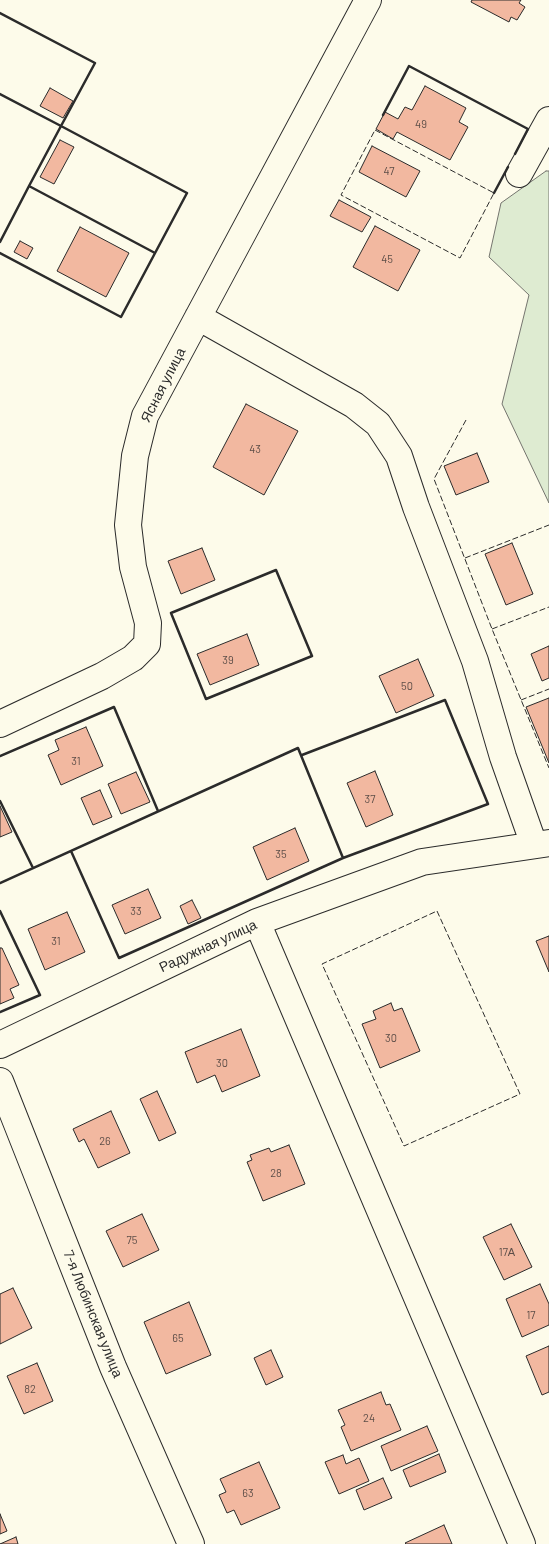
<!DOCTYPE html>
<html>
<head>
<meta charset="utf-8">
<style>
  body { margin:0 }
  canvas { display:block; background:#fdfbea }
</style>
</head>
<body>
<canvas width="549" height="1544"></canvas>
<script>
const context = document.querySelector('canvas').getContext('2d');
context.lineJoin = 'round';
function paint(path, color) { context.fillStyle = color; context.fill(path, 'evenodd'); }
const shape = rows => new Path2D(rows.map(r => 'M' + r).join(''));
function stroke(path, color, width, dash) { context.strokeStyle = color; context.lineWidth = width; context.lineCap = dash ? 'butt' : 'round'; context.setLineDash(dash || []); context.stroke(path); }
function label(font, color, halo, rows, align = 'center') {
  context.font = font + ' Barlow,sans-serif'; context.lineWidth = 4; context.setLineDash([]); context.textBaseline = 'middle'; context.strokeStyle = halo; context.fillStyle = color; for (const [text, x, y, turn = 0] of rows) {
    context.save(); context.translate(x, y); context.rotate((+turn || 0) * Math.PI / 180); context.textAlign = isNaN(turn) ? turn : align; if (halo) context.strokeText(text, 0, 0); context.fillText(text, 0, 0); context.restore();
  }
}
const green = shape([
  [546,171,549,171,549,503,502,404,529,295,489,257,501,203,546,171]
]);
const building = shape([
  [472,0,521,0,519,3,525,7,517,20,511,17,509,22,471,2,472,0],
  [425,86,466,108,459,122,468,127,450,160,397,132,393,139,376,129,385,112,398,119,405,107,412,110,425,86],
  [50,88,73,101,63,118,40,106,50,88],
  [60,140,74,147,54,184,40,177,60,140],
  [372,146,420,171,406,197,359,172,372,146],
  [339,200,371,217,362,232,330,216,339,200],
  [375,226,420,250,398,291,353,267,375,226],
  [80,227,129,253,106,297,57,271,80,227],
  [20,241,33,248,27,259,14,252,20,241],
  [246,404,298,431,264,495,213,467,246,404],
  [477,453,489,482,456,495,444,466,477,453],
  [512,543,533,594,506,605,485,554,512,543],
  [202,548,215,580,181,594,168,561,202,548],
  [247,634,259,665,210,685,197,654,247,634],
  [549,646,549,678,542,681,531,654,549,646],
  [418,659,434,696,396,713,379,676,418,659],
  [549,698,549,763,526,707,549,698],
  [86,727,103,766,61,785,48,755,59,750,55,740,86,727],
  [375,771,393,815,366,827,347,783,375,771],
  [136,772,150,802,121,814,108,784,136,772],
  [100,790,112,817,93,825,81,798,100,790],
  [0,806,12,832,0,837,0,806],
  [295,828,309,861,267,880,253,847,295,828],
  [148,889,161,918,125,934,112,905,148,889],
  [192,900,201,918,188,924,180,906,192,900],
  [67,912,85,952,45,970,28,929,67,912],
  [549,936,549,972,536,941,549,936],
  [0,948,2,948,19,985,10,989,14,998,0,1004,0,948],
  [391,1003,394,1011,402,1008,420,1051,380,1068,362,1024,376,1019,373,1011,391,1003],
  [241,1029,260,1076,222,1092,215,1075,197,1083,185,1052,241,1029],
  [157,1091,176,1133,159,1141,140,1099,157,1091],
  [111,1111,130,1153,98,1168,84,1139,79,1142,73,1129,111,1111],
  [289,1145,305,1184,263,1201,247,1162,252,1160,250,1155,269,1148,271,1152,289,1145],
  [142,1214,159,1250,123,1267,106,1231,142,1214],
  [511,1224,532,1267,504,1280,483,1237,511,1224],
  [540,1284,549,1304,549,1325,522,1337,506,1299,540,1284],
  [13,1288,32,1328,0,1344,0,1294,13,1288],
  [189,1302,211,1355,166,1374,144,1322,189,1302],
  [549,1346,549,1392,542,1395,526,1356,549,1346],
  [271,1350,283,1377,266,1385,254,1358,271,1350],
  [37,1363,53,1401,24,1414,7,1376,37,1363],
  [381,1392,386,1405,390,1404,401,1430,351,1451,341,1427,345,1425,338,1410,381,1392],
  [427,1426,438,1451,391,1471,381,1446,427,1426],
  [439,1454,446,1472,410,1487,403,1470,439,1454],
  [343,1455,346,1464,359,1458,369,1481,339,1494,325,1462,343,1455],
  [259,1462,280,1508,241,1525,234,1510,227,1513,219,1495,226,1492,220,1479,259,1462],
  [383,1478,392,1498,364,1510,356,1490,383,1478],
  [0,1514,7,1531,0,1534,0,1514],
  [444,1525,452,1544,406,1544,405,1543,444,1525],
  [16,1537,18,1544,0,1544,16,1537]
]);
const minor = shape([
  [519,174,549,120],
  [198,317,354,405,378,424,399,456,416,507,475,661,503,757,534,845],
  [0,724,102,676,133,658,147,644,148,623,133,567,128,525,135,456,145,416,368,0],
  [257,922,522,1544],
  [0,1045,257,922,422,862,549,843],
  [0,1081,113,1367,191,1544]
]);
const fence = shape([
  [375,130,494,193,460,258,341,195,375,130],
  [466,420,434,479,492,629,549,768],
  [465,558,549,525],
  [492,629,549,607],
  [521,700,549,689],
  [437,911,520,1094,404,1146,322,964,437,911]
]);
const wall = shape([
  [0,13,95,63,61,126,0,94],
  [383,115,409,66,528,129,515,154],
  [494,193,508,167],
  [0,242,29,186,155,253],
  [0,253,121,317,187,193,61,126,29,186],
  [276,570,312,656,206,699,171,613,276,570],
  [302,755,445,700,488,804,343,858],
  [0,756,114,707,158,811],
  [0,801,33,868],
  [0,883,298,748,343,858,119,958,71,851],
  [0,911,40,995,0,1012]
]);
const numberNames = [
  ["49",421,124],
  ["47",389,171],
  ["45",387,259],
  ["43",255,449],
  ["39",228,660],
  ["50",407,686],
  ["31",76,761],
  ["37",370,799],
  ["35",281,854],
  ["33",136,911],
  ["31",56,941],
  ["30",391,1038],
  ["30",222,1063],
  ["26",105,1141],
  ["28",276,1173],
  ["75",132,1240],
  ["17А",507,1252],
  ["17",531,1315],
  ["65",178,1338],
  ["82",30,1389],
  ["24",369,1418],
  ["63",248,1493]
];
const streetNames = [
  ["Ясная улица",163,385,-63],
  ["Радужная улица",208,946,-25],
  ["7-я Любинская улица",93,1314,68]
];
paint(green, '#deebd1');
stroke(green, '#74746e', 1);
paint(building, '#f2b8a0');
stroke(building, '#2b2b2b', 1);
stroke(minor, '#2b2b2b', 28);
stroke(minor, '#fdfbea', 26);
stroke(fence, '#2b2b2b', 1, [6, 2.5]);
stroke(wall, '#2b2b2b', 2.5);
label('11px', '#5d4e48', null, numberNames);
label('14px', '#2b2b2b', '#fdfbea', streetNames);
</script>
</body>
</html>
